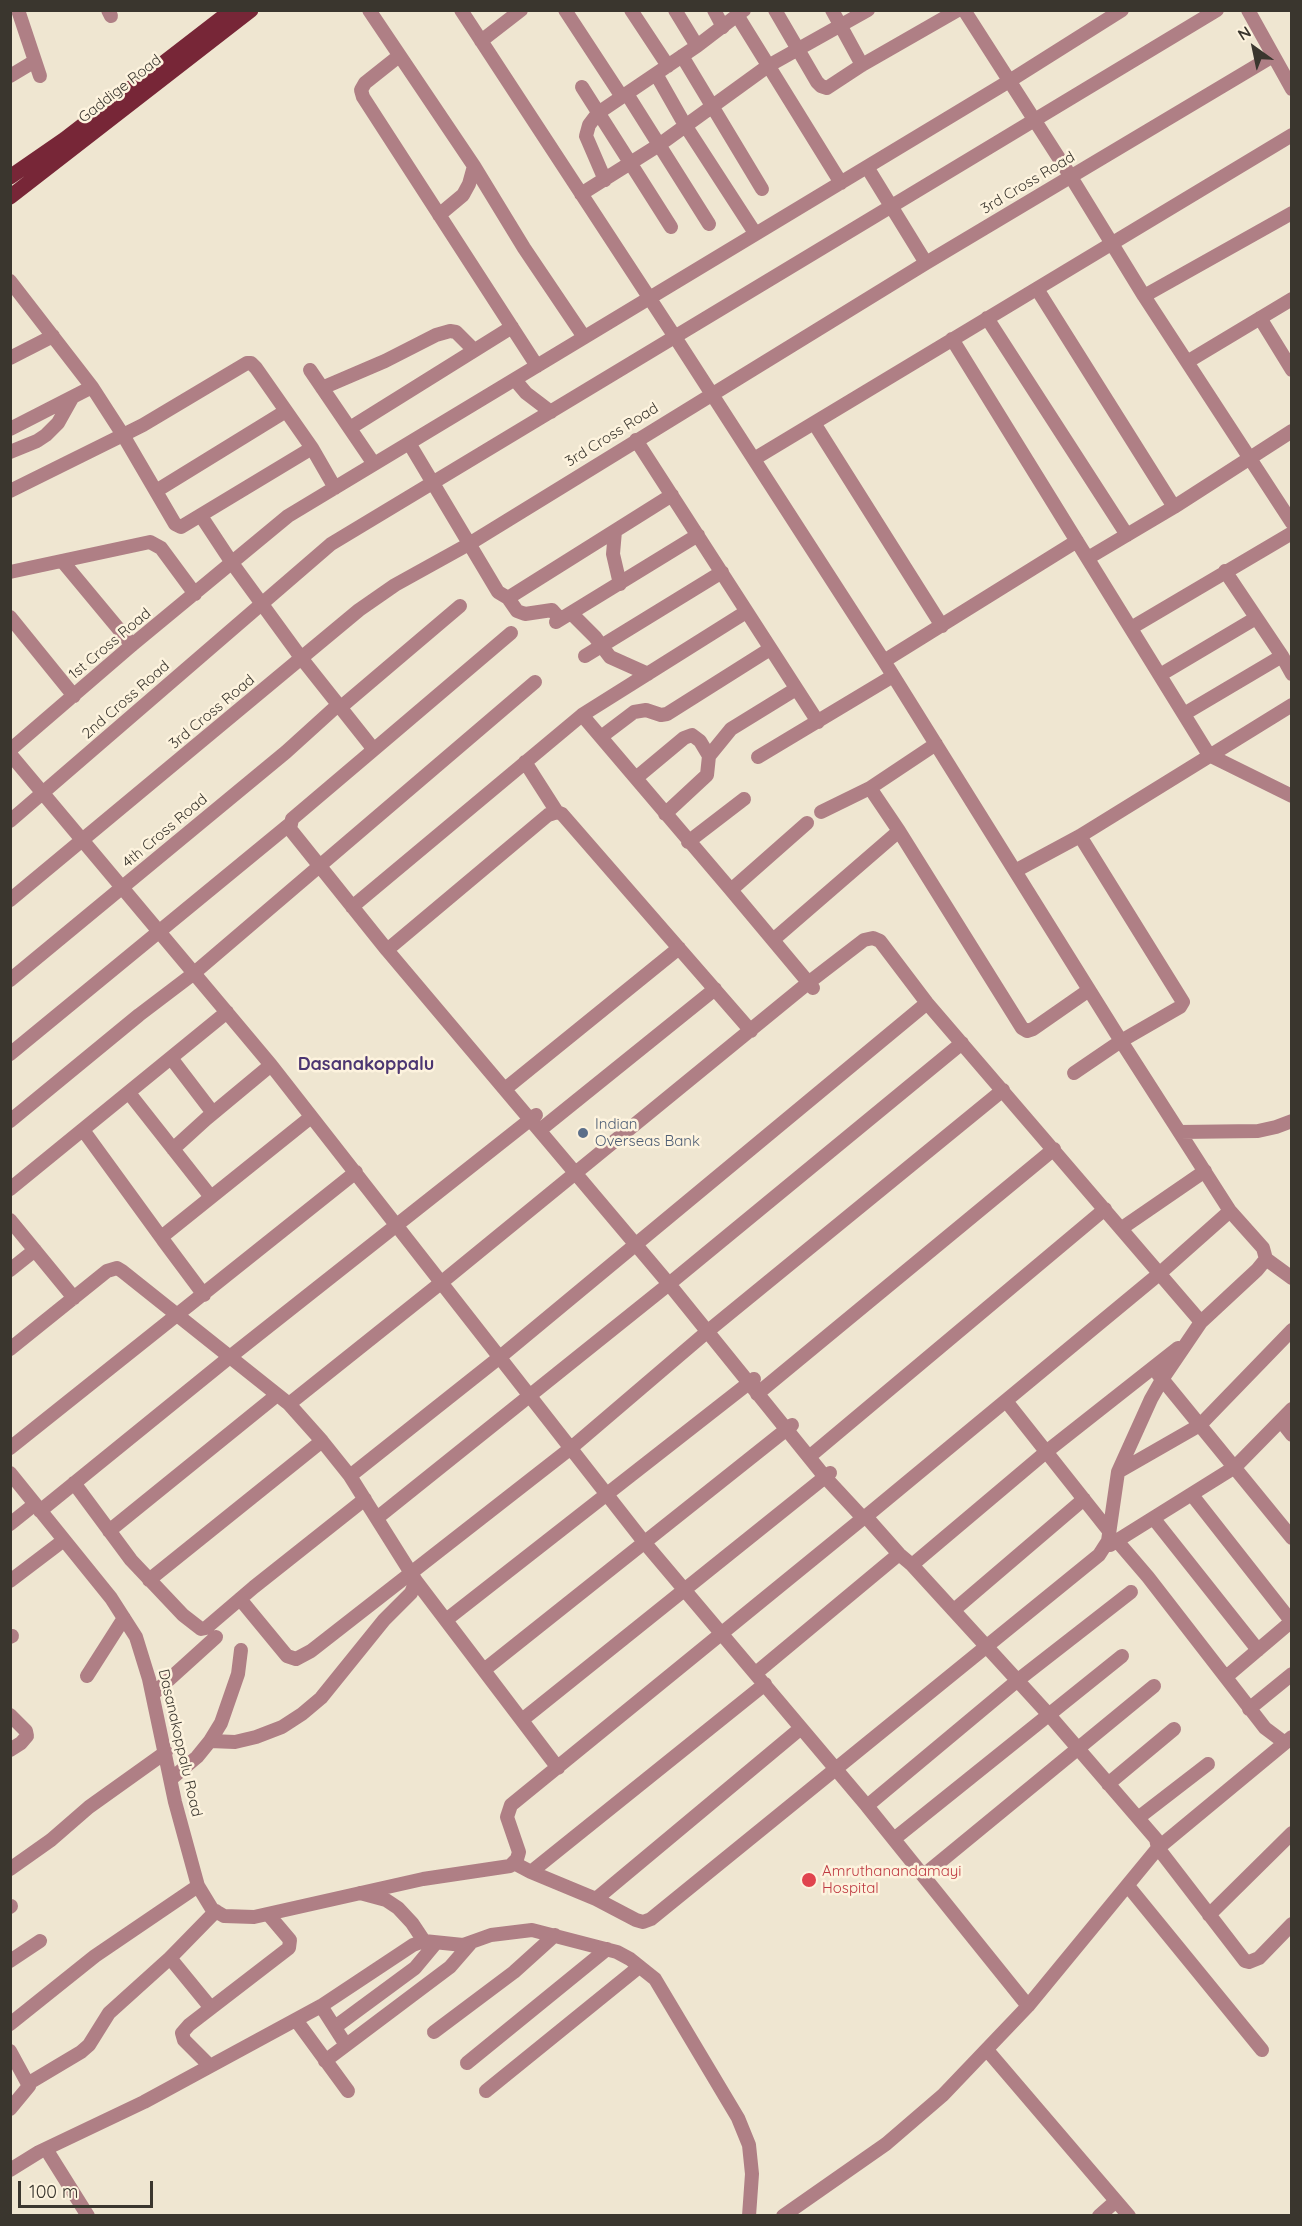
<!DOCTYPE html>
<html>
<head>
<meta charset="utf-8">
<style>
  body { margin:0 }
  #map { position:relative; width:1302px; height:2226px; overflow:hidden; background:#efe6d1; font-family:Quicksand,sans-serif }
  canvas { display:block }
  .frame { position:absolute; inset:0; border:12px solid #3a362e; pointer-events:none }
  .north { position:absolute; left:1224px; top:18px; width:60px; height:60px; -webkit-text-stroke:4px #fdf3de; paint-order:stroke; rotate:327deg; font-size:16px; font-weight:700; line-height:24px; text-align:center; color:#3a362e }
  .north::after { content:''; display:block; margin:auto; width:21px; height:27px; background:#3a362e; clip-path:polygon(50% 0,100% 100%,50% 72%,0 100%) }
  .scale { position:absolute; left:18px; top:2181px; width:135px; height:27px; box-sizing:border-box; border:3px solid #3a362e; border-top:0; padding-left:8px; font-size:18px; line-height:21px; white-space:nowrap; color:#3a362e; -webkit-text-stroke:4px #fdf3de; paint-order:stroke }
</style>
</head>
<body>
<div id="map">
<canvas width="1302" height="2226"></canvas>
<div class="frame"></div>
<div class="north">N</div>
<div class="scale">100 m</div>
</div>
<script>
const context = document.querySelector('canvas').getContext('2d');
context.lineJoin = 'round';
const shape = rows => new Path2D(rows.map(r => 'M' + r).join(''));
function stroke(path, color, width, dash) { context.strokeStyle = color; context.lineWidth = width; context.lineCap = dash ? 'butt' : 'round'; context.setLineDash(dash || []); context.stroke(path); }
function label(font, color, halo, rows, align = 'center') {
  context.font = font + ' Quicksand,sans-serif'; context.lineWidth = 5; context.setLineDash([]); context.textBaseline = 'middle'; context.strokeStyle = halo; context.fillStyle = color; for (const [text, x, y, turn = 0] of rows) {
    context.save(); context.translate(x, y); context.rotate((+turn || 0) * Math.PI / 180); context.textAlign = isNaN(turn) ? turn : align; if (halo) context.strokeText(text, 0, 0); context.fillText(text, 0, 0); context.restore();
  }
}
const minor = shape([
  [18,10,40,76],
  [108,10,111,16],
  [369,10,474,166,524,248,584,337],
  [461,10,675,337,884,661,1121,1041,1230,1211,1263,1248,1266,1259,1257,1270,1201,1322,1163,1378,1151,1399,1118,1472,1108,1541,1099,1555,651,1919,643,1922,636,1920,596,1899,531,1872,514,1863],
  [565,10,622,97],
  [631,10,668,66],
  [675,10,697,46],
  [714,10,723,27],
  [775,10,817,82,821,86,827,88,862,65,958,10],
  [832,10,862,65],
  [964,10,1071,177,1144,296,1292,523],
  [1248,10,1292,89],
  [737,15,841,183],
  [481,41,521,10],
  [399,56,365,83,361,90,363,97,537,366],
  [682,56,762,189],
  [656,74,685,125,755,233],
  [10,76,35,61],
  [582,87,671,227],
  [627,94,709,224],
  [867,167,926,263],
  [605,180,586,136,589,125,598,113,697,46,744,10],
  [581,194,659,145,768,66,868,10],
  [439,215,463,195,469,184,474,166],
  [10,281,92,387,123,435,10,491],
  [1037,289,1174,507],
  [1144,296,1292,213],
  [987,318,1127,535],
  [1260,318,1292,370],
  [952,339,1209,755,1292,796],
  [10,358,53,336],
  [1187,362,1292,299],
  [310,370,374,464],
  [515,380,526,393,551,412],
  [322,388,385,361,436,335,450,331,456,332,474,350],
  [814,423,942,626],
  [350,428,512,327],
  [10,429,92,387],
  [636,440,818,722],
  [409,443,498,592,508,598,672,495],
  [312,448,256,368,251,363,247,363,143,425,123,435,175,524,181,527,312,448,335,488],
  [10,452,37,441,46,435,58,423,72,398],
  [754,459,1292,135],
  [156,491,286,411],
  [201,516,232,563,302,659,371,746,371,752,292,819,290,829,387,950,669,1284,825,1477,863,1518],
  [615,531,613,554,620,584],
  [1088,558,1174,507,1292,431],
  [63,562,132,645],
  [1225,571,1282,656,1292,674],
  [10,572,150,542,161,548,195,594],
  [508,598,517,611,525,614,552,610,560,619],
  [571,613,595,637,610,657,648,674],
  [10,617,74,696],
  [556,622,698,535],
  [1131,628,1292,533],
  [585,656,722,572],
  [884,661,1077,541],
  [1160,675,1256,618],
  [341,707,460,606],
  [1184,714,1282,656],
  [582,715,731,890],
  [601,737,634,712,646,710,661,715,667,714,770,649],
  [10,750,132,645,288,516,1011,80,1122,10],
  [371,752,511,633],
  [10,754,271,1065,644,1542,867,1806,1028,2006],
  [709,756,731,729,796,689],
  [758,757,893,676],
  [525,762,557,812],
  [636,778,684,738,692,735,700,741,709,756,707,775,665,814],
  [870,788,899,831,1022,1028,1027,1031,1033,1029,1089,990],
  [821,812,870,788,936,744],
  [10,821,331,544,1217,10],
  [807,823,731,890,813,988],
  [688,842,744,799],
  [1015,871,1080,836,1292,705],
  [10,900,359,610,395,585,469,544,926,263,1273,56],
  [352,907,582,715,746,612],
  [773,940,899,831],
  [387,950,548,815,557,812,562,814,751,1031],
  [10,980,286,752,339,704],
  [10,1054,290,824],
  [171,1058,213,1113],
  [1074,1073,1121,1041,1180,1007,1183,1002,1080,836],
  [505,1089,679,948],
  [129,1093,211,1197],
  [10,1121,139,1015,193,974,535,682],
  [545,1126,715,989],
  [83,1130,163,1240],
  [1180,1132,1258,1131,1276,1127,1292,1121],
  [173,1149,206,1119,271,1065],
  [10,1189,227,1012],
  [10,1220,74,1298],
  [1122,1228,1205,1171],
  [1266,1259,1292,1278],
  [10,1270,35,1250],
  [204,1295,163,1240,164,1235,311,1117],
  [10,1349,107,1271,117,1268,122,1271,289,1404,322,1441,350,1476,416,1581,558,1768],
  [1158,1374,1292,1538],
  [757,1394,1054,1149],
  [1006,1401,1109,1531],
  [289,1404,442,1282,808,983,864,940,873,938,880,941,927,1003,1201,1322],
  [1281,1421,1292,1435],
  [10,1448,356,1172],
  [809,1457,1105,1209],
  [1118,1472,1200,1425,1292,1330],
  [10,1473,111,1598,136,1637,149,1679,175,1802,198,1886,212,1909,224,1916,254,1917,423,1879,510,1866,517,1859,519,1852,507,1817,511,1805,862,1519,868,1519,899,1554,912,1565,1050,1716,1156,1839,1158,1848,1028,2006,943,2095,886,2144,783,2216],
  [350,1476,500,1357,927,1003],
  [74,1483,131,1560,183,1615,201,1629,206,1628,254,1587,365,1499],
  [1192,1495,1291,1621],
  [40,1511,231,1356,536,1115],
  [377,1518,669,1284,962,1043],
  [864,1518,1159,1274,1230,1211],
  [1154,1519,1258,1650],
  [10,1524,35,1504],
  [109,1531,277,1395],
  [1118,1542,1148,1577,1265,1728,1285,1743],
  [1110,1545,1235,1467,1292,1409],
  [912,1565,1046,1452,1178,1348],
  [149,1580,322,1441],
  [10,1581,64,1540],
  [240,1599,287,1656,296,1659,311,1651,571,1448,708,1331,1003,1090],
  [954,1610,1084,1499],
  [446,1620,754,1379],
  [10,1637,12,1636],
  [484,1670,792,1425],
  [756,1673,899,1554],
  [87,1676,124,1618],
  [1226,1677,1292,1621],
  [153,1694,216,1637],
  [1249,1709,1292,1674],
  [10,1715,26,1731,27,1736,21,1743,10,1750],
  [522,1720,830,1473],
  [1292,1737,1158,1848,1245,1961,1249,1962,1259,1958,1292,1924],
  [210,1741,235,1742,256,1737,282,1727,302,1714,321,1698,384,1620,411,1593,416,1581],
  [171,1779,197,1757,210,1741,221,1723,238,1674,241,1650],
  [1108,1784,1174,1729],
  [867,1806,1018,1680,1131,1592],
  [1138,1818,1208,1764],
  [894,1839,1122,1656],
  [10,1869,51,1840,89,1807,166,1752],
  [531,1872,765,1684],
  [924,1875,1154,1686],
  [1128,1886,1262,2050],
  [360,1893,386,1900,398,1908,412,1923,424,1941],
  [596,1899,801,1728],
  [10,1907,11,1906],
  [1209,1915,1292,1833],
  [170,1958,211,2008],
  [10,1961,40,1941],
  [321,2006,346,2045],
  [296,2020,348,2091],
  [10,2024,95,1956,198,1886],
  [335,2027,415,1968,435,1944],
  [434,2032,514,1972,555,1935],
  [987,2050,1129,2216],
  [10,2051,29,2086,10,2109],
  [325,2061,450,1967,470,1944],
  [467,2063,607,1949],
  [210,2066,184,2040,182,2033,189,2025,289,1948,290,1940,268,1914],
  [29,2083,81,2052,89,2045,109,2013,170,1958,216,1911],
  [486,2091,639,1967],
  [46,2149,88,2216],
  [10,2170,39,2152,144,2102,321,2006,413,1945,424,1941,463,1945,491,1935,532,1930,617,1952,630,1959,655,1979,738,2118,749,2145,752,2174,749,2216],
  [1099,2216,1116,2201]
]);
const major = shape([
  [10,177,65,139,232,10],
  [10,197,251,10]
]);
const markers = [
  [583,1133,6,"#5c6f8a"],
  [809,1880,8,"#e0444e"]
];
const streetNames = [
  ["Gaddige Road",120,89,-38],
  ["3rd Cross Road",1028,183,-31],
  ["3rd Cross Road",612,435,-32],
  ["1st Cross Road",110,644,-40],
  ["2nd Cross Road",126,700,-41],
  ["3rd Cross Road",212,712,-40],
  ["4th Cross Road",165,831,-40],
  ["Dasanakoppalu Road",180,1743,77]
];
const serviceNames = [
  ["Indian",595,1124],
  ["Overseas Bank",595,1141]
];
const healthNames = [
  ["Amruthanandamayi",822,1871],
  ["Hospital",822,1888]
];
const quarterNames = [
  ["Dasanakoppalu",366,1065]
];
stroke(minor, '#af7f85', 14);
stroke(major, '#772637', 15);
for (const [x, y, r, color] of markers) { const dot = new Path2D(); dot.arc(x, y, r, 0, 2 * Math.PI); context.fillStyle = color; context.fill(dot); stroke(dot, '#fdf3de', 2); }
label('15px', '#3a362e', '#fdf3de', streetNames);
label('15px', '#4e5e75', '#fdf3de', serviceNames, 'left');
label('15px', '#be3a42', '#fdf3de', healthNames, 'left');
label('bold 18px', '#4c3672', '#fdf3de', quarterNames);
</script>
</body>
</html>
